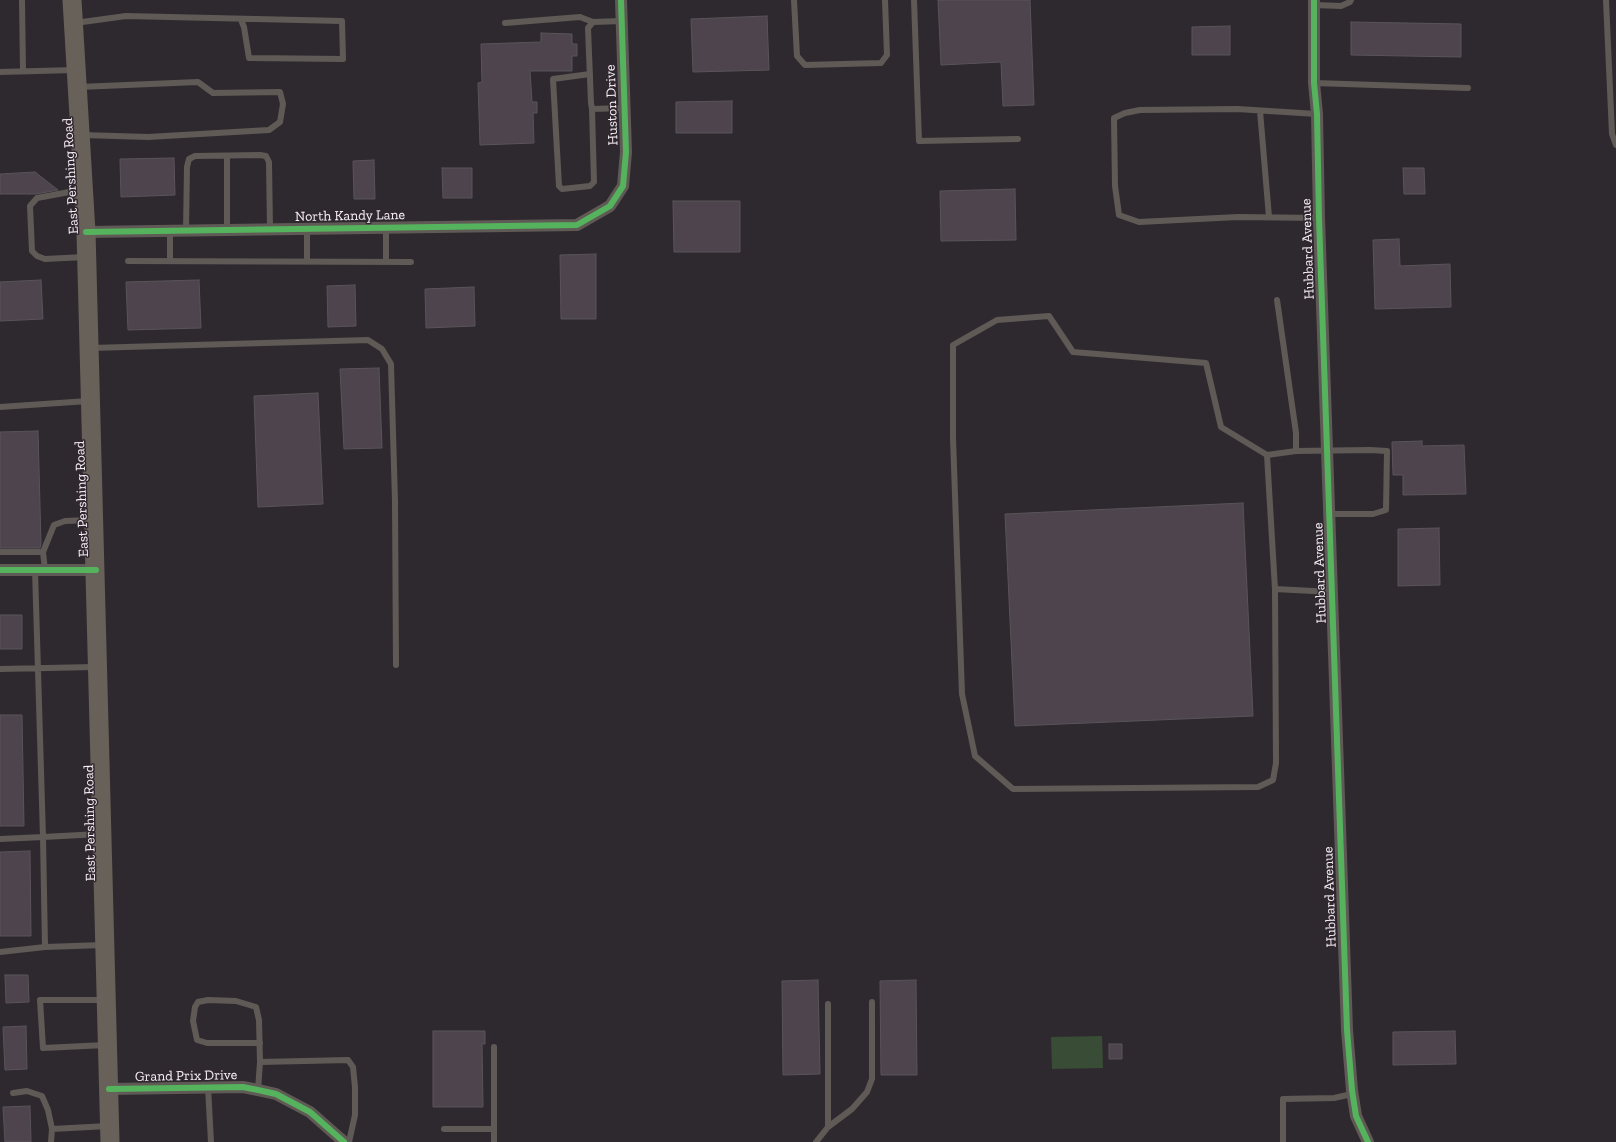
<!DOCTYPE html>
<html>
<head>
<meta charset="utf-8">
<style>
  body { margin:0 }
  canvas { display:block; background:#2e292e }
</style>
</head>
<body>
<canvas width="1616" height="1142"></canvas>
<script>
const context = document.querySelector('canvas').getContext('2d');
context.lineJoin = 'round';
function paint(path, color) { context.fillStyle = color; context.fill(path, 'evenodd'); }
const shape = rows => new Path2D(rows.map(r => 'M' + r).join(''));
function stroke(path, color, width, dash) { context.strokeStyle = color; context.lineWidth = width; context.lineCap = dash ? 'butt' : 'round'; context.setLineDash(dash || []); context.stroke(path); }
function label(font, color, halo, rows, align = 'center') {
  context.font = font + ' "Zilla Slab",serif'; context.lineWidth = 3; context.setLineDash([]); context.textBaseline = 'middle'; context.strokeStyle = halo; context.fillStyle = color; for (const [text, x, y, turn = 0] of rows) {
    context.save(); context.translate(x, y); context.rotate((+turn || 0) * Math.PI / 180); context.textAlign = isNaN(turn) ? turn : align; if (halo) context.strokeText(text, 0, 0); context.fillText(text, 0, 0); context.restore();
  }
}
const green = shape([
  [1102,1036,1103,1068,1052,1069,1051,1037]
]);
const building = shape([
  [938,0,1030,0,1034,105,1003,106,1001,62,941,65,938,0],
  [767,16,769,70,693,72,691,19,767,16],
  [1351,22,1461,24,1461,57,1351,55,1351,22],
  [1230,26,1230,55,1192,55,1192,27,1230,26],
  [541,33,572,34,572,44,577,44,577,56,572,56,572,71,530,71,532,102,537,102,537,113,533,113,534,143,480,145,478,83,482,82,481,44,541,42,541,33],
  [732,101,732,133,676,133,676,102,732,101],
  [174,158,175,195,121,197,120,159,174,158],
  [374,160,375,199,354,199,353,161,374,160],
  [442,168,472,168,472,198,443,198,442,168],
  [1403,168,1424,168,1425,194,1404,194,1403,168],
  [35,172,58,190,36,194,0,194,0,174,35,172],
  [1015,189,1016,240,941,241,940,191,1015,189],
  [673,201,740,201,740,252,674,252,673,201],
  [1399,239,1400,266,1450,264,1451,307,1375,309,1373,240,1399,239],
  [596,254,596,319,561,319,560,255,596,254],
  [41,280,43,319,0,321,0,282,41,280],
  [199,280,201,328,128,330,126,282,199,280],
  [355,285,356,326,328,327,327,286,355,285],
  [474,287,475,326,426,328,425,289,474,287],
  [379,368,382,448,344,449,340,369,379,368],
  [318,393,323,504,258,507,254,396,318,393],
  [38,431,41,544,40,548,0,548,0,432,38,431],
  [1422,441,1422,446,1464,445,1466,494,1403,495,1403,475,1393,475,1392,442,1422,441],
  [1243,503,1253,716,1015,726,1005,514,1243,503],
  [1439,528,1440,585,1398,586,1398,529,1439,528],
  [0,615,22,615,22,649,0,649,0,615],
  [0,715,22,715,24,826,0,826,0,715],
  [30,851,31,936,0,936,0,852,30,851],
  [5,975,28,975,29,1002,6,1003,5,975],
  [818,980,820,1074,783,1075,782,981,818,980],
  [916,980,917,1075,881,1075,880,981,916,980],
  [26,1026,27,1069,5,1070,3,1027,26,1026],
  [433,1031,485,1031,485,1044,482,1044,483,1107,433,1107,433,1031],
  [1455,1031,1456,1064,1393,1065,1393,1032,1455,1031],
  [1109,1044,1122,1044,1122,1059,1109,1059,1109,1044],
  [30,1106,31,1142,5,1142,3,1107,30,1106]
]);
const service = shape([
  [22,0,23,71],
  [794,0,797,56,805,65,881,63,887,55,885,0],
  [914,0,919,141,1018,139],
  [1606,0,1612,134,1616,145],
  [1314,5,1341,6,1350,2,1351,0],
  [621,21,593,22,588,28,591,103,592,109,624,108],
  [75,23,126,16,342,21,343,59,249,58,244,27,241,20],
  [505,23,580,17,593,22],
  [0,72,75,70],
  [590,74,553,79,559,186,562,189,590,186,594,182,592,109],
  [1314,83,1468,88],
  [79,87,198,82,213,93,280,92,283,104,280,122,269,130,148,137,82,135],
  [1260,111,1269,217],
  [1317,114,1237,109,1140,110,1125,113,1114,118,1115,186,1119,215,1139,222,1238,217,1319,218],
  [227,156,227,229],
  [80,190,37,198,30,206,32,251,37,256,45,259,85,257],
  [386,227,386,262],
  [170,230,170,261],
  [186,230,187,167,189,159,195,156,260,155,266,156,269,162,270,229],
  [128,261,411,262],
  [307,261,307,229],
  [1277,300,1296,433,1296,451],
  [91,348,368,340,382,349,391,364,395,501,396,665],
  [0,407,88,401],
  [1267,455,1275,589,1276,763,1273,780,1258,787,1013,789,975,756,962,694,953,438,953,345,997,320,1049,316,1073,352,1206,363,1221,427,1267,455,1296,451,1370,450,1387,451,1386,510,1373,514,1330,514],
  [0,552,43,552],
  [45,570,43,552,54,525,65,521,91,520],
  [1275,589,1332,592],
  [0,669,94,667],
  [100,834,43,837,45,947,103,945],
  [0,839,43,837,35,570],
  [0,952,45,947],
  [105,1000,40,1000,43,1048,106,1045],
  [828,1004,828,1127],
  [260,1043,207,1043,197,1040,193,1021,195,1007,198,1002,208,1000,236,1001,256,1007,259,1020,260,1062],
  [494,1047,494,1142],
  [208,1087,211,1142],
  [258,1090,260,1062,348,1060,353,1067,355,1087,355,1115,349,1142],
  [13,1093,27,1091,42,1096,48,1110,52,1129],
  [444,1129,494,1129],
  [51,1142,52,1129,108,1126],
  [816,1142,828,1127,852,1109,867,1092,872,1079,872,1002],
  [1283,1142,1283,1099,1334,1098,1352,1094]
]);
const minor = shape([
  [1314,0,1314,83,1317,114,1319,218,1347,1030,1352,1090,1356,1116,1368,1142],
  [86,232,577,225,610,206,623,186,626,152,621,0],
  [0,570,96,570],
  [109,1089,243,1087,258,1090,276,1094,310,1112,344,1142]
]);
const primary = shape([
  [72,0,86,232,110,1142]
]);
const cycleway = shape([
  [1314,0,1314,83,1317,114,1319,218,1347,1030,1352,1090,1356,1116,1368,1142],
  [86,232,577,225,610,206,623,186,626,152,621,0],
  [0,570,96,570],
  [109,1089,243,1087,258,1090,276,1094,310,1112,344,1142]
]);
const streetNames = [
  ["Huston Drive",612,105,-92],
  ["East Pershing Road",71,176,-93],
  ["North Kandy Lane",350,216,-1],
  ["Hubbard Avenue",1308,249,-92],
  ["East Pershing Road",82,499,-92],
  ["Hubbard Avenue",1320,573,-92],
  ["East Pershing Road",90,823,-91],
  ["Hubbard Avenue",1330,897,-92],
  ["Grand Prix Drive",186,1076,-1]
];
paint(green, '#394c35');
paint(building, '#4e444e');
stroke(building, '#585458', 1);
stroke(service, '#5f5a56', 6);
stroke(minor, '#5f5a56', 12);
stroke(primary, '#686159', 19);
stroke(cycleway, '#56b35d', 6);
label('14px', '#f8f2f8', '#30272f', streetNames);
</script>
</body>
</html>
